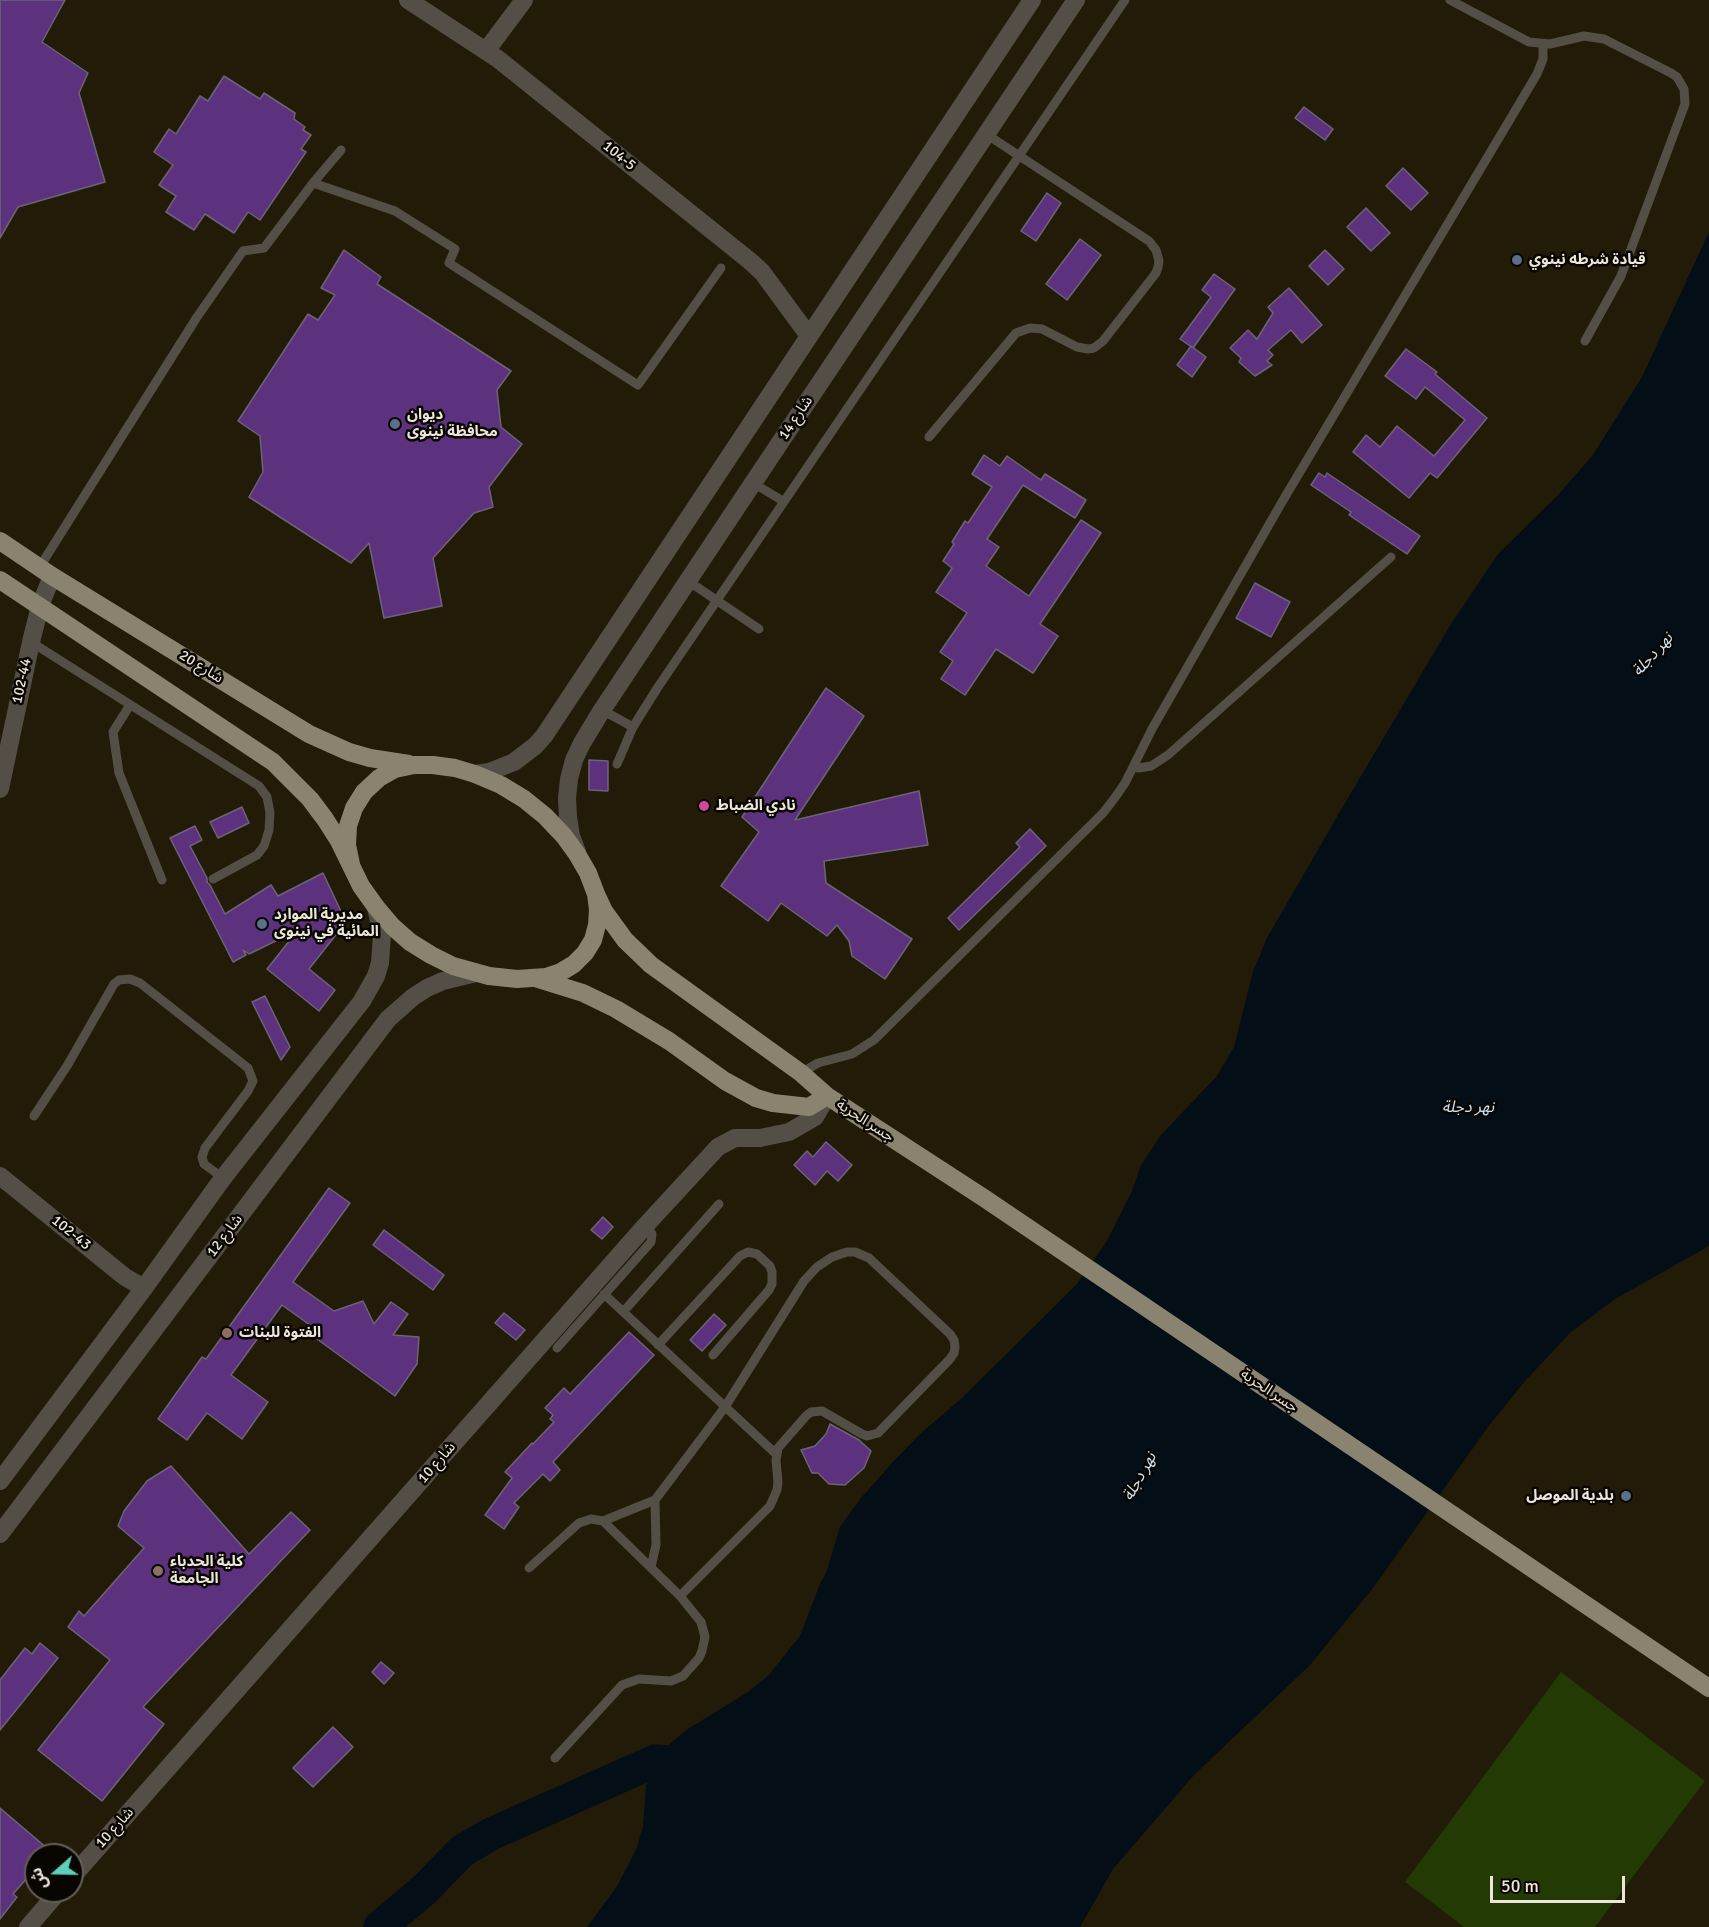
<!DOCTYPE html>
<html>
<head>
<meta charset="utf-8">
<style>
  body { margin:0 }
  #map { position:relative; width:1709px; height:1927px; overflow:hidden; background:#221b07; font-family:Signika,"Noto Sans Arabic",sans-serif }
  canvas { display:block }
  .north { position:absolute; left:24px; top:1843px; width:60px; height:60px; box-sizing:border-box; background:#090602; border:2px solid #636058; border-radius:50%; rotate:250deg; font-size:16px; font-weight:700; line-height:24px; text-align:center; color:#ebe6d9 }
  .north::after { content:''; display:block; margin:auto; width:21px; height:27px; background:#5dceb9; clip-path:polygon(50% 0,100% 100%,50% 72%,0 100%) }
  .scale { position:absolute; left:1490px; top:1876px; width:135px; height:27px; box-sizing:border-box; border:3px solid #ebe6d9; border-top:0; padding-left:8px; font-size:18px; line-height:21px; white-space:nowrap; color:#ebe6d9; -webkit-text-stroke:4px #090602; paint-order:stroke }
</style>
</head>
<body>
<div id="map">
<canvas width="1709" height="1927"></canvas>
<div class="north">ش</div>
<div class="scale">50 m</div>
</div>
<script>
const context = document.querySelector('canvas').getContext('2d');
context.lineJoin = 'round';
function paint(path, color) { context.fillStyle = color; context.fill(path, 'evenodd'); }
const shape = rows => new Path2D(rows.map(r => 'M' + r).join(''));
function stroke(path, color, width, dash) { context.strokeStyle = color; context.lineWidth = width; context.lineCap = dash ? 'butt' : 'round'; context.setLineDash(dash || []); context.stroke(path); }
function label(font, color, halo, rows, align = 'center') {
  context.font = font + ' Signika,"Noto Sans Arabic",sans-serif'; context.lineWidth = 5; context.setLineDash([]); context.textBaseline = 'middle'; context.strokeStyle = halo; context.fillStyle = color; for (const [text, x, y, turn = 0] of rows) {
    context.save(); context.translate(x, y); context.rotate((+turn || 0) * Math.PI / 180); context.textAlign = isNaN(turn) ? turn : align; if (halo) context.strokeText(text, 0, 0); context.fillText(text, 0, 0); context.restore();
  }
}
const green = shape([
  [1561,1672,1705,1781,1595,1927,1464,1927,1405,1882]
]);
const water = shape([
  [1709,232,1709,1246,1615,1299,1570,1333,1525,1381,1488,1427,1373,1588,1310,1665,1194,1775,1113,1869,1080,1927,587,1927,616,1888,636,1850,643,1827,646,1786,655,1761,672,1742,688,1729,748,1692,768,1676,800,1636,820,1584,826,1573,840,1527,861,1498,893,1462,920,1434,962,1398,1077,1284,1107,1241,1132,1191,1141,1165,1161,1135,1217,1076,1234,1047,1253,972,1267,938,1338,815,1451,624,1498,554,1558,495,1593,455,1642,377]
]);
const river = shape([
  [380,1927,424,1890,462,1851,491,1834,655,1761,700,1764]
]);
const building = shape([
  [0,0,65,0,42,42,88,73,79,93,105,182,18,207,0,238,0,0],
  [224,76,260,99,264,93,295,113,294,119,305,127,303,130,311,135,301,149,306,152,260,220,248,212,234,233,205,214,194,230,166,212,176,196,159,185,173,165,154,152,169,129,176,134,200,96,208,101,224,76],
  [1304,107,1333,129,1325,140,1295,118,1304,107],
  [1403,168,1428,193,1411,210,1386,186,1403,168],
  [1047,193,1061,203,1036,241,1021,231,1047,193],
  [1366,208,1390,233,1371,251,1347,227,1366,208],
  [1080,239,1101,255,1067,300,1046,284,1080,239],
  [344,250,381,277,377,284,511,371,497,390,501,427,522,444,489,487,493,507,474,513,433,558,442,606,384,618,369,543,351,563,249,497,263,472,260,436,238,421,308,314,318,320,335,295,321,288,344,250],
  [1325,250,1344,269,1328,285,1309,266,1325,250],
  [1214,274,1235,289,1193,348,1180,339,1211,297,1202,290,1214,274],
  [1289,288,1322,325,1302,343,1291,330,1268,350,1273,355,1267,361,1272,365,1255,376,1239,362,1241,358,1230,348,1248,330,1257,339,1273,313,1268,307,1289,288],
  [1191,346,1206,357,1192,377,1177,365,1191,346],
  [1406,349,1437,372,1435,374,1487,418,1437,478,1430,473,1409,498,1353,452,1366,435,1380,447,1397,426,1434,456,1465,420,1425,387,1416,399,1385,376,1406,349],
  [984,455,1000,466,1007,456,1041,480,1045,474,1086,500,1075,518,1023,485,987,539,999,547,986,566,1029,596,1081,520,1101,533,1040,624,1058,636,1033,673,996,649,965,695,941,679,953,661,940,652,967,613,936,592,952,568,943,561,954,544,952,542,965,521,968,523,992,487,972,474,984,455],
  [1319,473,1325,477,1327,473,1420,536,1407,554,1349,515,1351,512,1311,485,1319,473],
  [1255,583,1290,602,1271,637,1236,618,1255,583],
  [826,688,864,716,795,820,919,791,928,845,824,861,826,883,912,939,885,979,852,956,849,941,837,925,827,936,781,903,768,921,721,886,759,832,742,817,826,688],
  [589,760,608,761,608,791,589,790,589,760],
  [242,807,249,823,218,838,210,822,242,807],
  [195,826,202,840,190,846,207,878,207,882,210,885,225,914,271,885,278,896,323,873,346,922,309,969,335,990,319,1011,267,969,298,930,249,954,243,950,246,955,233,962,170,838,195,826],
  [1030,829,1046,846,959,930,948,918,1020,847,1016,843,1030,829],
  [265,996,290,1047,281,1060,252,1002,265,996],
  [826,1142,852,1165,838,1181,827,1171,815,1185,794,1165,807,1151,813,1157,826,1142],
  [329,1188,350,1203,293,1282,334,1311,363,1301,374,1324,391,1302,408,1314,393,1335,419,1337,417,1364,395,1396,317,1339,321,1333,282,1305,231,1375,268,1402,242,1439,207,1413,187,1440,158,1419,202,1357,206,1359,329,1188],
  [603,1217,613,1227,602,1239,591,1230,603,1217],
  [384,1230,444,1275,433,1290,373,1245,384,1230],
  [504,1313,525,1330,516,1340,495,1323,504,1313],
  [714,1314,726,1325,702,1351,690,1340,714,1314],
  [629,1332,654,1355,553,1462,560,1470,550,1481,543,1474,514,1503,519,1507,504,1529,485,1515,512,1478,505,1472,532,1443,533,1444,554,1422,550,1419,553,1415,545,1408,564,1388,570,1394,629,1332],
  [830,1424,859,1440,871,1451,864,1468,845,1485,829,1484,818,1473,812,1473,801,1450,815,1446,826,1434,830,1424],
  [171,1466,249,1554,291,1512,310,1530,143,1707,164,1724,102,1801,38,1750,110,1660,68,1627,79,1611,84,1616,144,1548,118,1526,124,1511,147,1481,171,1466],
  [40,1643,58,1658,0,1730,0,1680,25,1648,32,1654,40,1643],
  [381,1662,394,1673,384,1684,372,1672,381,1662],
  [333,1727,353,1747,313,1787,293,1768,333,1727],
  [0,1808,55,1855,36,1855,36,1868,13,1894,17,1897,0,1919,0,1808]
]);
const service = shape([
  [1450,0,1529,42,1550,44,1584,36,1604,39,1671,73,1677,77,1684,89,1685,104,1621,276,1585,341],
  [313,183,395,211,455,249,449,263,638,385,721,268],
  [929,437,1016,333,1030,328,1042,329,1077,347,1088,349,1094,348,1103,341,1156,273,1158,267,1159,261,1156,250,1149,241,986,134],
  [753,483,783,501],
  [39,568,197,317,243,251,264,248,313,183,341,150],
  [688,581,759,629],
  [31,642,259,786,267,797,270,813,269,830,264,846,257,855,213,879],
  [130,705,113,732,119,773,162,880],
  [602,710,633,727],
  [617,764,633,727,658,687,1125,0],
  [1134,767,1139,768,1151,766,1168,755,1391,557],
  [801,1073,818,1063,852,1054,874,1040,1103,813,1114,799,1125,783,1152,729,1282,502,1537,74,1543,59,1543,44],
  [34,1116,67,1066,114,984,119,980,130,979,140,983,248,1068,253,1081,248,1091,205,1148,202,1157,204,1164,223,1178],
  [604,1294,776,1454],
  [623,1312,719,1204],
  [658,1345,740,1256,748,1252,757,1254,770,1266,772,1272,772,1284,769,1290,713,1355],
  [557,1348,651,1242,652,1234,646,1225],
  [603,1521,655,1500,725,1407,804,1281,817,1267,832,1257,847,1252,855,1252,869,1258,950,1334,954,1340,955,1347,954,1353,950,1359,878,1433,867,1436,862,1434,822,1411,811,1412,806,1416,778,1448,776,1460,778,1482,777,1490,770,1506,680,1596],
  [651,1567,656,1545,655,1500],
  [529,1568,579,1523,591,1519,603,1521,680,1596,701,1622,705,1637,702,1651,699,1658,683,1676,671,1681,639,1679,622,1685,555,1758]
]);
const minor = shape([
  [408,0,498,59,750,261,762,272,809,336],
  [486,51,524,0],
  [0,789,31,642,40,606,52,576],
  [0,1176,125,1277,144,1288],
  [72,1877,646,1225,718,1147,735,1138,760,1138,789,1132,815,1117,827,1096],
  [28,1927,59,1891]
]);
const tertiary = shape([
  [475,774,489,772,514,762,535,746,544,736,1032,0],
  [577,852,571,836,568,817,567,798,569,779,574,760,582,743,602,710,753,483,1076,0],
  [0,1481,144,1288,223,1178,362,1001,376,976,380,963,382,935,376,907],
  [0,1534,388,1019,413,997,427,988,443,981,476,973]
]);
const primary = shape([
  [0,541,52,576,309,734,349,752,370,758,409,764],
  [0,580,273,762,310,799,325,819,339,841,361,886,376,907,392,926,410,942,431,955,453,966,489,976,517,979,546,977,561,972,574,964,585,953,593,940,597,925,598,910,596,894,588,873,577,854,564,836,545,816,524,799,501,785,475,774,455,768,433,765,414,765,395,769,379,778,364,792,354,808,348,826,347,845,351,864],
  [596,894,604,911,625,940,651,965,801,1073,827,1096,984,1198,1709,1688],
  [538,979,583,993,616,1009,669,1041,725,1081,756,1098,773,1103,809,1107,827,1096]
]);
const markers = [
  [1517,260,6,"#5c6f8a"],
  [395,424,6,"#5c6f8a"],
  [704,806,6,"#d1479c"],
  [262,924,6,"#5c6f8a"],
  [227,1333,6,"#8d6e63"],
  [1626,1496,6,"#5c6f8a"],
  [158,1571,6,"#8d6e63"]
];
const streetNames = [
  ["104-5",619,156,39],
  ["شارع 14",796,418,-56],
  ["شارع 20",201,667,32],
  ["102-44",22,681,-78],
  ["جسر الحرية",865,1121,33],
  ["102-43",71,1233,39],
  ["شارع 12",225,1236,-53],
  ["جسر الحرية",1269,1391,34],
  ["شارع 10",437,1463,-49],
  ["شارع 10",115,1828,-48]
];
const poiNames = [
  ["قيادة شرطه نينوي",1529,260],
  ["ديوان",407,415],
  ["محافظة نينوى",407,432],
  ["نادي الضباط",716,806],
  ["مديرية الموارد",274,915],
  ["المائية في نينوى",274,932],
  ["الفتوة للبنات",239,1333],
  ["بلدية الموصل",1614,1496,"right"],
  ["كلية الحدباء",170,1562],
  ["الجامعة",170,1579]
];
const waterNames = [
  ["نهر دجلة",1653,655,-48],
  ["نهر دجلة",1468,1108],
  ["نهر دجلة",1140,1477,-61]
];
paint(green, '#233a05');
paint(water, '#030e17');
stroke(river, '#030e17', 33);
paint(building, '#5c327e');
stroke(building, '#6d6377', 1.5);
stroke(service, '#534f46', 9);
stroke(minor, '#534f46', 18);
stroke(tertiary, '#534f46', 18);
stroke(primary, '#8a8370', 18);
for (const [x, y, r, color] of markers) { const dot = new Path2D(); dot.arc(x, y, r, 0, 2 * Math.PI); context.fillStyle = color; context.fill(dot); stroke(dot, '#090602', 2); }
label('15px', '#ebe6d9', '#090602', streetNames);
label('bold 15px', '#ebe6d9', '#090602', poiNames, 'left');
label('italic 16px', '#cbe1f0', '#090602', waterNames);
</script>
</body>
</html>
